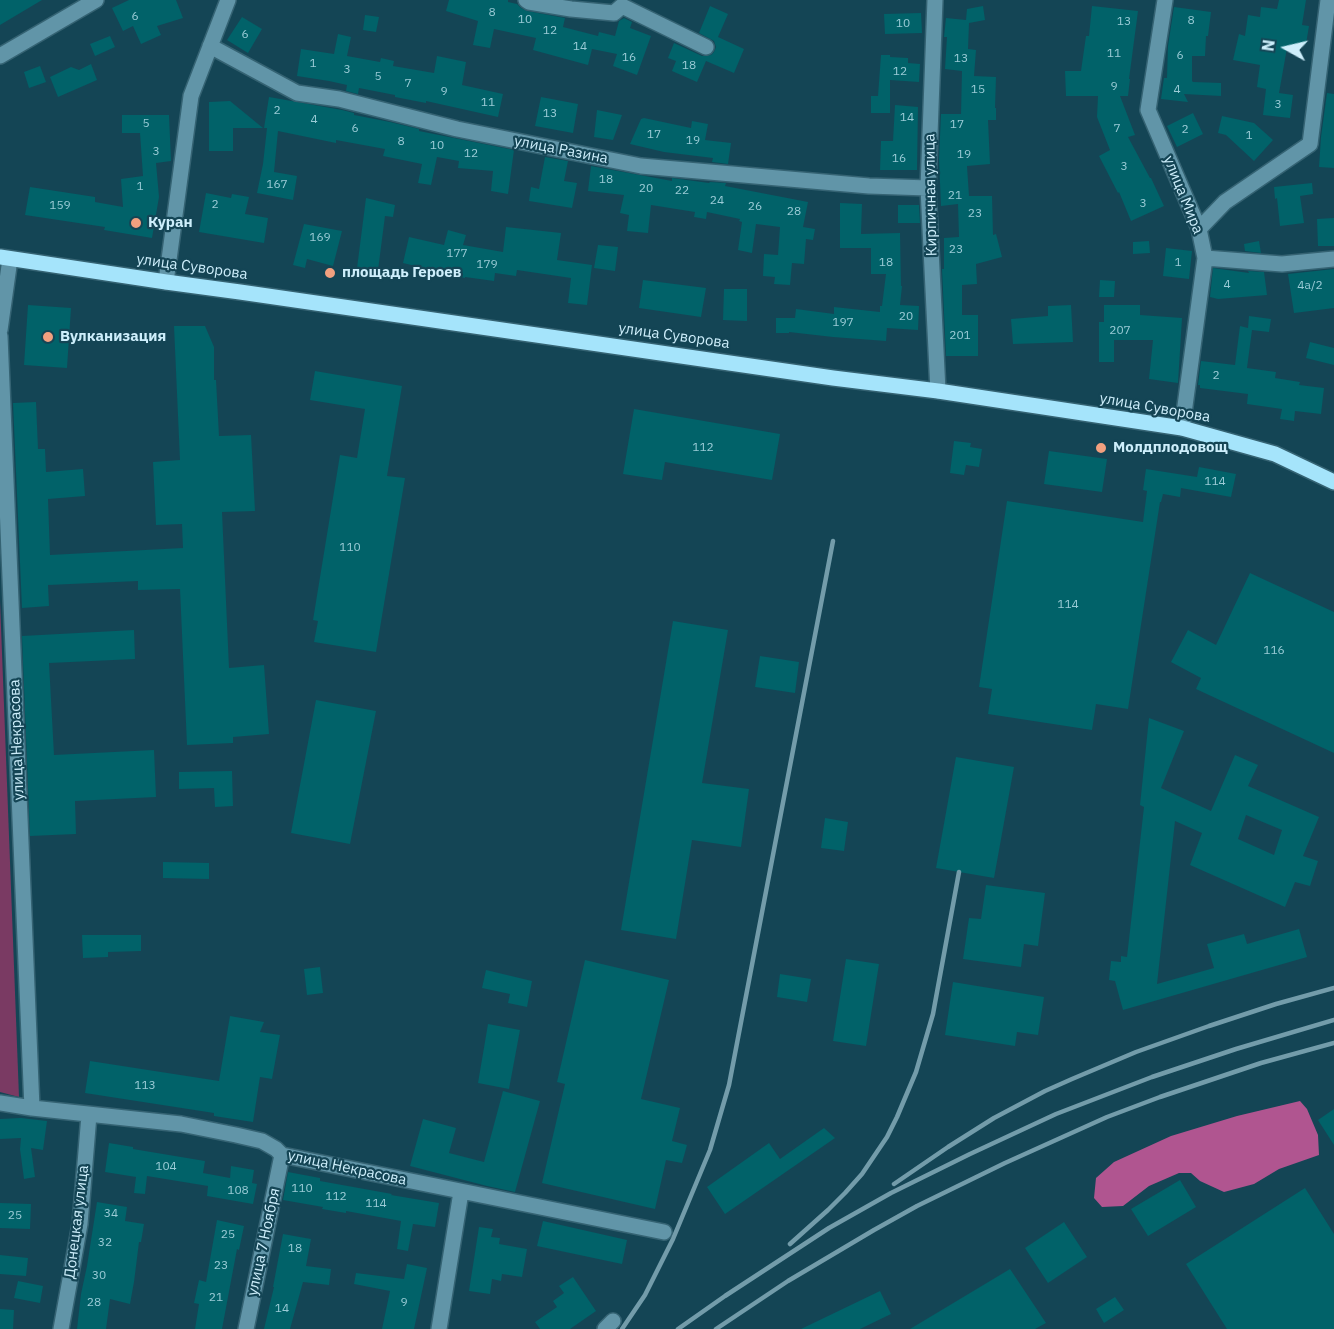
<!DOCTYPE html>
<html>
<head>
<meta charset="utf-8">
<style>
  body { margin:0 }
  #map { position:relative; width:1334px; height:1329px; overflow:hidden; background:#144555; font-family:"IBM Plex Sans",sans-serif }
  canvas { display:block }
  .north { position:absolute; left:1256px; top:18px; width:60px; height:60px; -webkit-text-stroke:4px #144555; paint-order:stroke; rotate:278deg; font-size:16px; font-weight:700; line-height:24px; text-align:center; color:#cdeefb }
  .north::after { content:''; display:block; margin:auto; width:21px; height:27px; background:#cdeefb; clip-path:polygon(50% 0,100% 100%,50% 72%,0 100%) }
</style>
</head>
<body>
<div id="map">
<canvas width="1334" height="1329"></canvas>
<div class="north">N</div>
</div>
<script>
const context = document.querySelector('canvas').getContext('2d');
context.lineJoin = 'round';
function paint(path, color) { context.fillStyle = color; context.fill(path, 'evenodd'); }
const shape = rows => new Path2D(rows.map(r => 'M' + r).join(''));
function stroke(path, color, width, dash) { context.strokeStyle = color; context.lineWidth = width; context.lineCap = dash ? 'butt' : 'round'; context.setLineDash(dash || []); context.stroke(path); }
function label(font, color, halo, rows, align = 'center') {
  context.font = font + ' "IBM Plex Sans",sans-serif'; context.lineWidth = 4.5; context.setLineDash([]); context.textBaseline = 'middle'; context.strokeStyle = halo; context.fillStyle = color; for (const [text, x, y, turn = 0] of rows) {
    context.save(); context.translate(x, y); context.rotate((+turn || 0) * Math.PI / 180); context.textAlign = isNaN(turn) ? turn : align; if (halo) context.strokeText(text, 0, 0); context.fillText(text, 0, 0); context.restore();
  }
}
const green = shape([
  [0,601,19,1097,0,1092]
]);
const forest = shape([
  [1300,1101,1307,1109,1318,1135,1319,1155,1279,1169,1254,1184,1224,1192,1200,1181,1191,1173,1179,1173,1149,1186,1123,1206,1102,1207,1094,1198,1096,1178,1114,1162,1171,1136,1237,1116]
]);
const building = shape([
  [0,0,42,0,0,25],
  [129,0,176,0,183,18,157,26,161,35,141,44,133,26,123,31,112,8],
  [449,0,508,0,508,2,517,4,521,8,527,11,565,18,563,27,598,36,599,32,615,36,619,21,624,18,632,22,630,28,651,36,637,75,613,66,617,54,592,49,588,65,533,50,536,38,494,29,490,48,473,45,478,21,446,11],
  [1279,0,1306,0,1302,25,1309,26,1306,44,1298,43,1297,50,1287,48,1279,93,1293,95,1290,118,1263,115,1266,89,1257,87,1260,65,1233,60,1239,34,1245,36,1248,15,1260,17,1261,7,1277,9],
  [710,6,728,14,718,37,744,49,734,73,706,61,697,82,672,71,676,61,668,58,674,43,702,56,711,55,714,52,716,47,714,41,699,33],
  [983,6,985,20,969,23,968,49,976,50,974,76,996,77,995,108,996,108,996,120,988,120,990,164,967,166,969,196,992,196,993,235,996,234,1002,257,976,264,977,284,962,285,962,315,978,315,978,356,946,356,942,269,944,269,944,238,959,237,958,204,941,206,939,159,941,114,961,114,962,71,945,69,947,37,944,37,946,18,966,20,967,9],
  [1092,6,1138,11,1129,79,1130,79,1128,96,1120,96,1135,135,1128,137,1150,178,1151,178,1164,206,1131,221,1119,192,1118,193,1099,156,1110,150,1097,117,1098,96,1066,96,1065,71,1081,71,1086,36,1089,36],
  [1174,7,1211,12,1208,36,1206,36,1205,56,1192,56,1192,81,1193,82,1221,83,1221,96,1184,94,1188,102,1161,99,1164,78,1167,78,1168,46],
  [921,13,922,33,885,34,884,14],
  [365,15,379,17,376,32,363,30],
  [242,17,262,29,248,53,227,40],
  [338,34,351,37,347,56,380,62,381,58,394,61,393,66,434,73,437,56,466,62,462,85,503,94,498,117,426,101,426,103,395,97,395,95,359,88,358,94,346,91,347,85,329,81,297,76,301,49,334,54],
  [110,36,115,47,95,56,90,44],
  [881,55,890,55,890,57,908,58,908,63,920,64,919,82,890,80,890,113,871,113,871,96,878,96],
  [91,64,97,80,58,97,50,77,71,67,79,70],
  [40,66,46,82,29,88,24,72],
  [1327,93,1334,94,1334,168,1319,167,1321,137],
  [269,97,342,110,354,113,354,115,390,122,419,129,419,131,514,150,508,194,491,191,493,171,458,168,459,161,437,157,431,185,418,183,422,164,383,156,385,149,336,140,336,143,278,131,274,172,297,176,293,200,257,193,263,164,267,128,264,128],
  [541,97,578,104,573,133,535,126],
  [230,101,263,128,233,128,233,151,209,151,209,102],
  [895,105,918,107,917,170,880,170,881,141,893,141],
  [597,110,622,115,613,140,594,137],
  [1193,113,1203,134,1177,147,1167,126],
  [122,115,169,115,171,161,156,163,159,197,152,238,104,230,105,227,25,215,30,187,95,197,95,202,123,207,121,179,143,176,140,133,122,133],
  [1222,116,1254,123,1273,140,1254,161,1226,135,1218,133],
  [644,118,691,128,692,121,708,124,705,140,731,143,728,164,712,162,713,158,664,152,630,144,641,119],
  [545,157,568,161,564,181,577,183,572,208,529,201,531,187,539,189],
  [591,166,672,181,672,178,709,183,710,182,726,183,725,186,808,202,803,227,815,229,813,240,806,239,804,264,792,263,790,285,774,284,775,277,763,276,764,254,778,255,780,227,756,224,752,253,738,250,742,222,739,221,740,219,707,212,706,219,694,217,695,212,651,205,648,233,627,231,629,215,620,213,624,195,588,191],
  [1312,183,1313,194,1300,196,1304,223,1280,226,1277,198,1275,199,1274,187],
  [206,193,231,198,232,194,249,197,245,214,268,218,264,243,199,232],
  [366,198,395,205,393,217,385,216,377,278,356,276],
  [840,203,862,204,861,234,900,233,901,286,902,286,900,305,919,306,918,330,887,328,886,341,833,337,789,332,789,333,776,333,776,318,795,318,796,309,834,314,834,307,880,312,880,306,882,306,886,274,871,274,871,248,840,248],
  [898,205,919,205,920,223,898,223],
  [1334,218,1334,246,1318,246,1317,219],
  [304,224,342,231,333,266,307,259,305,268,293,265],
  [506,227,561,233,557,260,592,265,587,305,568,303,571,278,517,270,516,276,495,273,494,281,465,277,465,278,403,263,409,237,444,245,448,230,466,235,463,245,503,252],
  [1149,241,1150,253,1133,254,1133,242],
  [1259,241,1261,253,1245,251,1244,244],
  [598,245,618,247,615,271,594,268],
  [1166,248,1192,251,1189,279,1163,276],
  [1213,268,1249,273,1248,271,1264,272,1267,295,1218,299,1210,297],
  [1334,269,1334,308,1294,313,1288,274],
  [643,280,706,288,701,317,639,308],
  [1100,280,1115,281,1114,297,1099,297],
  [724,289,747,289,747,321,723,320],
  [28,305,71,308,67,368,24,365],
  [1071,305,1073,342,1013,344,1011,319,1048,316,1048,306],
  [1104,305,1140,305,1140,315,1182,318,1178,383,1149,379,1153,340,1114,340,1114,362,1099,362,1099,322,1104,322],
  [1249,316,1271,319,1269,332,1252,330,1247,368,1276,372,1275,378,1300,382,1299,385,1324,388,1321,414,1295,411,1294,421,1280,419,1282,409,1247,404,1248,394,1200,388,1200,385,1198,385,1201,361,1235,365,1240,326,1248,328],
  [174,326,205,326,214,347,214,380,216,380,219,436,251,435,255,511,222,512,229,668,264,665,269,734,233,737,233,743,187,745,180,589,138,590,138,581,48,585,49,606,22,608,13,403,36,402,38,449,45,449,46,472,83,469,85,496,48,499,50,555,183,548,182,524,156,525,153,462,180,460],
  [1310,342,1334,348,1334,365,1306,358],
  [315,371,402,386,387,476,405,478,376,652,314,642,318,621,313,620,340,455,357,458,365,409,310,400],
  [634,409,780,434,772,480,665,462,662,480,623,474],
  [954,441,971,443,970,447,982,449,979,467,966,465,964,475,950,473],
  [1049,451,1107,459,1102,492,1044,484],
  [1199,467,1236,474,1231,497,1181,488,1180,497,1163,494,1161,502,1160,502,1128,709,1096,704,1092,730,988,714,992,689,979,687,1007,501,1143,522,1147,491,1143,490,1146,469,1197,477],
  [1250,573,1334,612,1334,753,1196,689,1201,678,1171,662,1188,630,1216,645],
  [673,621,728,630,702,783,749,789,741,847,692,840,676,939,621,930],
  [134,630,135,659,49,663,54,755,154,750,156,797,75,801,76,834,30,836,22,636],
  [760,656,799,662,795,693,755,687],
  [316,700,376,711,350,844,291,833],
  [1149,718,1184,731,1161,788,1211,811,1235,755,1258,765,1248,786,1319,817,1303,856,1318,861,1310,886,1295,882,1285,907,1190,865,1202,833,1175,821,1157,984,1214,968,1207,944,1244,934,1247,944,1299,929,1307,957,1123,1010,1115,981,1109,980,1111,961,1121,962,1121,956,1127,957,1144,807,1140,805],
  [1246,815,1282,830,1274,855,1238,839],
  [956,757,1014,767,994,878,936,868],
  [232,771,233,806,215,807,214,788,179,789,179,772],
  [825,818,848,822,844,851,821,848],
  [163,862,209,863,209,879,163,878],
  [986,885,1045,893,1038,946,1024,944,1021,967,963,959,969,918,981,919],
  [82,935,141,935,141,951,108,952,108,957,83,958],
  [846,959,879,964,866,1046,833,1041],
  [585,960,669,980,641,1099,680,1108,672,1141,687,1145,682,1163,666,1160,655,1209,542,1183,565,1084,557,1082],
  [320,967,323,993,307,995,304,969],
  [486,970,532,981,527,1007,508,1003,510,994,482,988],
  [780,974,811,979,807,1002,777,997],
  [953,982,1044,997,1038,1035,1017,1032,1015,1046,945,1035],
  [230,1016,264,1022,260,1032,280,1035,272,1079,260,1077,253,1122,214,1116,214,1113,85,1093,90,1061,219,1081],
  [488,1024,520,1030,509,1089,478,1083],
  [503,1091,540,1101,515,1192,487,1186,410,1166,423,1119,456,1128,449,1153,484,1162],
  [1334,1109,1334,1145,1318,1120],
  [21,1118,47,1121,43,1150,31,1148,35,1177,24,1179,20,1149,21,1138,0,1139,0,1119],
  [824,1128,835,1138,725,1214,707,1187,769,1143,780,1159],
  [109,1143,133,1147,133,1149,205,1161,203,1173,230,1178,231,1166,254,1170,252,1183,257,1184,253,1204,207,1196,208,1186,147,1176,145,1194,134,1193,136,1177,105,1172],
  [288,1172,320,1178,320,1181,392,1194,391,1195,439,1203,435,1227,413,1224,408,1251,397,1249,401,1221,346,1211,346,1213,322,1209,323,1207,283,1200],
  [1180,1180,1196,1207,1148,1236,1131,1209],
  [1305,1188,1334,1234,1334,1329,1227,1329,1186,1264],
  [97,1202,127,1207,125,1221,144,1224,141,1242,139,1242,134,1282,130,1304,110,1299,106,1329,77,1329,81,1294,87,1266],
  [0,1203,31,1204,30,1229,0,1228],
  [217,1220,244,1226,239,1250,237,1249,222,1329,195,1329,199,1304,194,1303,199,1280,206,1282],
  [543,1221,627,1240,622,1264,537,1246],
  [1064,1222,1087,1257,1048,1283,1025,1248],
  [479,1227,493,1229,491,1237,500,1238,499,1244,527,1249,522,1277,502,1274,501,1281,492,1279,490,1294,469,1291],
  [283,1234,311,1239,306,1266,331,1269,329,1285,303,1282,290,1329,264,1329,274,1287,273,1287],
  [0,1255,28,1258,26,1276,0,1274],
  [407,1264,427,1268,414,1329,382,1329,390,1291,354,1284,356,1273,404,1279],
  [1010,1269,1046,1323,1035,1329,910,1329],
  [573,1277,596,1311,570,1329,540,1329,535,1322,557,1307,553,1301,564,1293,559,1286],
  [18,1281,43,1286,40,1303,14,1298],
  [880,1291,891,1314,860,1329,801,1329],
  [1115,1297,1124,1310,1104,1323,1096,1309],
  [0,1309,14,1310,13,1329,0,1329]
]);
const minor = shape([
  [526,0,529,2,571,9,614,13,622,6,706,47],
  [935,0,928,188,938,391],
  [1165,0,1148,110,1199,229,1205,258,1182,428],
  [210,46,297,93,339,99,457,129,641,166,869,186,928,188],
  [0,56,96,0],
  [1199,229,1225,202,1310,144,1328,0],
  [1205,258,1282,264,1334,259],
  [166,282,191,96,228,0],
  [0,330,10,259],
  [0,336,32,1108],
  [0,1103,32,1108,181,1124,236,1135,262,1141,276,1149,282,1155,664,1232],
  [61,1329,80,1224,89,1115],
  [246,1329,282,1155],
  [439,1329,461,1192],
  [605,1329,613,1321]
]);
const major = shape([
  [0,257,166,282,240,292,833,378,938,391,1182,428,1275,454,1334,482]
]);
const rail = shape([
  [894,1184,948,1147,994,1118,1045,1091,1072,1079,1136,1052,1209,1026,1276,1004,1334,988],
  [790,1244,828,1210,845,1193,862,1174,887,1137,897,1117,916,1072,933,1014,959,872],
  [622,1329,645,1295,673,1239,710,1150,729,1085,833,541],
  [678,1329,725,1296,829,1228,891,1193,970,1154,1056,1114,1152,1077,1236,1049,1334,1020],
  [716,1329,788,1281,874,1230,917,1206,1005,1163,1107,1117,1160,1097,1261,1063,1334,1043]
]);
const markers = [
  [136,223,6,"#f2a07f"],
  [330,273,6,"#f2a07f"],
  [48,337,6,"#f2a07f"],
  [1101,448,6,"#f2a07f"]
];
const numberNames = [
  ["8",492,13],
  ["6",135,17],
  ["10",525,20],
  ["8",1191,21],
  ["13",1124,22],
  ["10",903,24],
  ["12",550,31],
  ["6",245,35],
  ["14",580,47],
  ["11",1114,54],
  ["6",1180,56],
  ["16",629,58],
  ["13",961,59],
  ["1",313,64],
  ["18",689,66],
  ["3",347,70],
  ["12",900,72],
  ["5",378,77],
  ["7",408,84],
  ["9",1114,87],
  ["15",978,90],
  ["4",1177,90],
  ["9",444,92],
  ["11",488,103],
  ["3",1278,105],
  ["2",277,111],
  ["13",550,114],
  ["14",907,118],
  ["4",314,120],
  ["5",146,124],
  ["17",957,125],
  ["6",355,129],
  ["7",1117,129],
  ["2",1185,130],
  ["17",654,135],
  ["1",1249,136],
  ["19",693,141],
  ["8",401,142],
  ["10",437,146],
  ["3",156,152],
  ["12",471,154],
  ["19",964,155],
  ["16",899,159],
  ["3",1124,167],
  ["18",606,180],
  ["167",277,185],
  ["1",140,187],
  ["20",646,189],
  ["22",682,191],
  ["21",955,196],
  ["24",717,201],
  ["3",1143,204],
  ["2",215,205],
  ["159",60,206],
  ["26",755,207],
  ["28",794,212],
  ["23",975,214],
  ["169",320,238],
  ["23",956,250],
  ["177",457,254],
  ["18",886,263],
  ["1",1178,263],
  ["179",487,265],
  ["4",1227,285],
  ["4а/2",1310,286],
  ["20",906,317],
  ["197",843,323],
  ["207",1120,331],
  ["201",960,336],
  ["2",1216,376],
  ["112",703,448],
  ["114",1215,482],
  ["110",350,548],
  ["114",1068,605],
  ["116",1274,651],
  ["113",145,1086],
  ["104",166,1167],
  ["110",302,1189],
  ["108",238,1191],
  ["112",336,1197],
  ["114",376,1204],
  ["34",111,1214],
  ["25",15,1216],
  ["25",228,1235],
  ["32",105,1243],
  ["18",295,1249],
  ["23",221,1266],
  ["30",99,1276],
  ["21",216,1298],
  ["28",94,1303],
  ["9",404,1303],
  ["14",282,1309]
];
const streetNames = [
  ["улица Разина",561,150,11],
  ["Кирпичная улица",931,195,-91],
  ["улица Мира",1183,195,68],
  ["улица Суворова",192,267,8],
  ["улица Суворова",674,336,8],
  ["улица Суворова",1155,408,10],
  ["улица Некрасова",17,740,-92],
  ["улица Некрасова",347,1168,12],
  ["Донецкая улица",77,1222,-83],
  ["улица 7 Ноября",264,1242,-78]
];
const poiNames = [
  ["Куран",148,223],
  ["площадь Героев",342,273],
  ["Вулканизация",60,337],
  ["Молдплодовощ",1113,448]
];
paint(green, '#7a3a63');
paint(forest, '#b05590');
paint(building, '#016269');
stroke(minor, '#356373', 18);
stroke(major, '#356373', 18);
stroke(minor, '#6195a8', 15);
stroke(major, '#a5e4fb', 15);
stroke(rail, '#739caa', 4.5);
for (const [x, y, r, color] of markers) { const dot = new Path2D(); dot.arc(x, y, r, 0, 2 * Math.PI); context.fillStyle = color; context.fill(dot); stroke(dot, '#144555', 2); }
label('12px', '#9acbd6', null, numberNames);
label('15px', '#cdeefb', '#144555', streetNames);
label('bold 15px', '#cdeefb', '#144555', poiNames, 'left');
</script>
</body>
</html>
